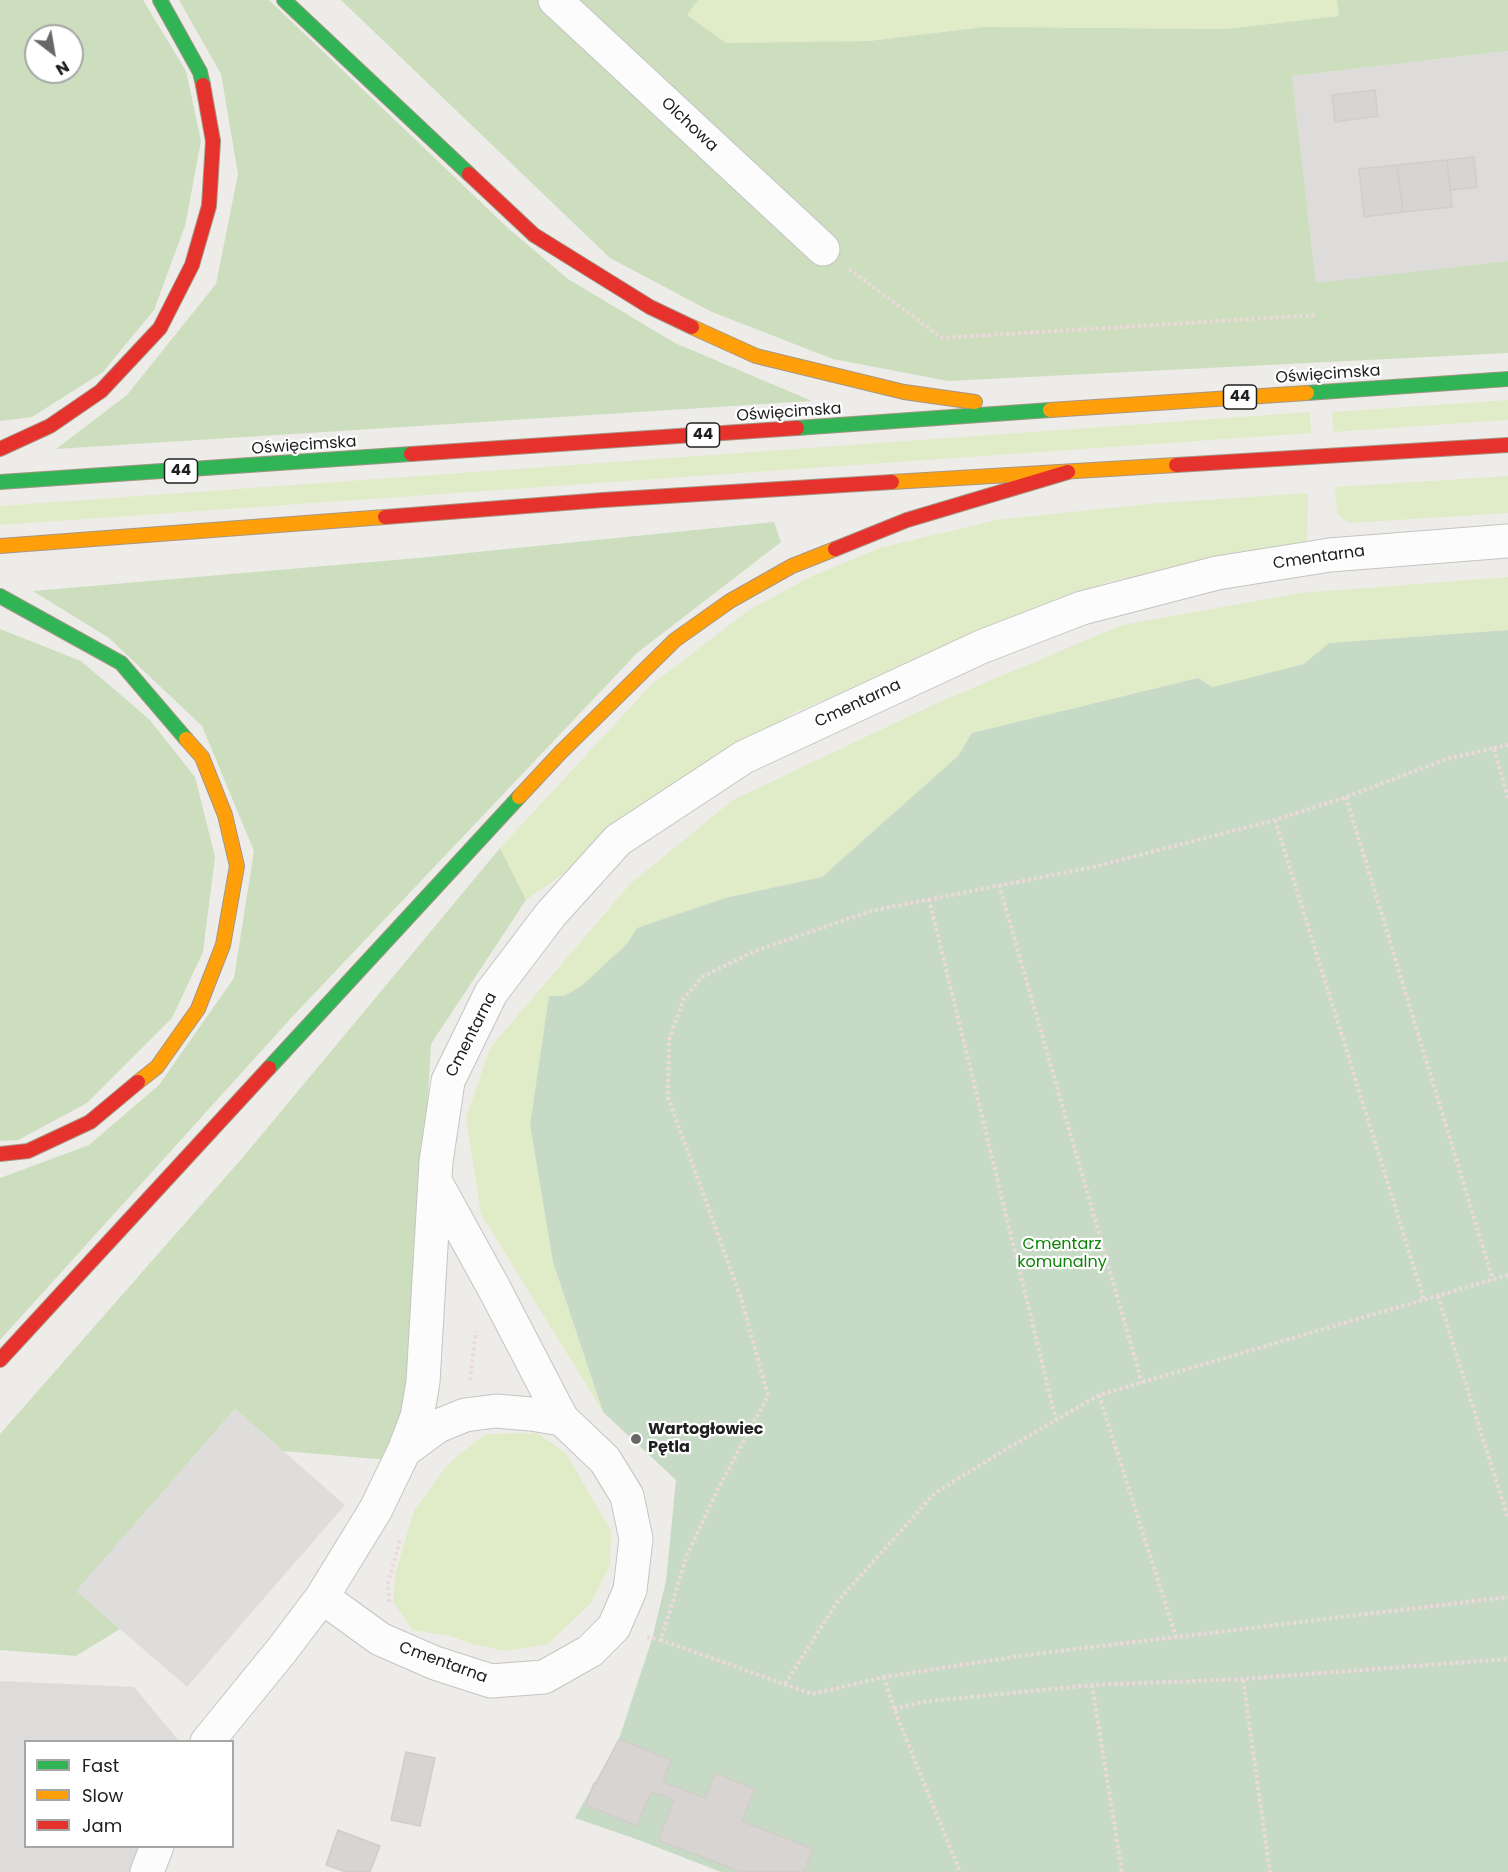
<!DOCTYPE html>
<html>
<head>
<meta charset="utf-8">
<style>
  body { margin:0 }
  #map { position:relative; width:1508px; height:1872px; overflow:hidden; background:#eeece9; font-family:Poppins,sans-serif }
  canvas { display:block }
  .legend { position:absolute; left:24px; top:1740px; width:210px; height:108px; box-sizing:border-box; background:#fff; border:2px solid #a6a6a6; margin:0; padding:8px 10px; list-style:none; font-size:18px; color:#202020 }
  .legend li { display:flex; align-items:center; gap:12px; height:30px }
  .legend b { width:30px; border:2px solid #a6a6a6 }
  .north { position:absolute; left:24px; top:24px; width:60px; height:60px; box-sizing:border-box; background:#fff; border:2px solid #a6a6a6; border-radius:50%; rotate:149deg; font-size:16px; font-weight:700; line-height:24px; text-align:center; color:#202020 }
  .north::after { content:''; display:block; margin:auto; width:21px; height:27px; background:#686766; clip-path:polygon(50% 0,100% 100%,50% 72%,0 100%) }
</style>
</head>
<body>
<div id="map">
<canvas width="1508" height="1872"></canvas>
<ul class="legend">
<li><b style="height:8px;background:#30b455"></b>Fast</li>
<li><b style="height:8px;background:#ff9f0a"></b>Slow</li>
<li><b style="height:8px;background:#e5322d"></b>Jam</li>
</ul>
<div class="north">N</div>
</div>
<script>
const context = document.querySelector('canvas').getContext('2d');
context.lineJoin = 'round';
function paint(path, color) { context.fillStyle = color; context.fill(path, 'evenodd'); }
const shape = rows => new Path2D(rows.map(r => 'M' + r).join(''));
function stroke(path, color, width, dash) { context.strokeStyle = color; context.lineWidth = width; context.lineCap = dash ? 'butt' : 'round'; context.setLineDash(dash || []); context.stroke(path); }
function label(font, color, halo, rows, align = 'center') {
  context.font = font + ' Poppins,sans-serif'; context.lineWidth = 4.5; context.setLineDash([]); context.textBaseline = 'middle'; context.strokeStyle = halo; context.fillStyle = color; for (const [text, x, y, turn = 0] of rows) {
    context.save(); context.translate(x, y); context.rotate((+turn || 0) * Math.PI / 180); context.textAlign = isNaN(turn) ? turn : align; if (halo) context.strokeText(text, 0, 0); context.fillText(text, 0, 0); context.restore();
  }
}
const residential = shape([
  [1508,51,1508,261,1316,284,1292,76],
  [0,1681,134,1687,179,1741,26,1742,26,1846,157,1847,147,1872,0,1872]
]);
const grass = shape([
  [698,0,1337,0,1339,16,1226,29,984,27,869,41,726,43,687,15],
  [1508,400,1508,420,1333,432,1332,412],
  [1310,412,1311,433,0,525,0,506],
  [1508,476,1508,513,1349,523,1337,514,1335,487],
  [1308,493,1307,546,1110,581,793,713,526,900,500,848,652,684,749,610,810,577,880,548,996,520,1147,504],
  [1508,577,1508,630,1329,643,1304,664,1233,682,1212,687,1198,678,972,733,958,756,822,877,725,898,637,928,628,944,580,987,564,996,550,996,530,1125,553,1262,603,1412,481,1214,466,1118,490,1048,630,884,733,800,937,703,1122,625,1301,593],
  [537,1433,566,1453,611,1531,610,1565,591,1603,548,1644,506,1651,472,1644,450,1636,412,1630,393,1601,396,1570,414,1511,447,1465,485,1434]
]);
const forest = shape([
  [0,0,143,0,186,71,201,141,185,226,154,310,103,372,32,417,0,421],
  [36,36,72,36,72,72,36,72],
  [179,0,269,0,509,229,568,279,675,343,812,401,56,449,127,395,216,284,238,174,221,74],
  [341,0,698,0,687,15,726,43,869,41,984,27,1226,29,1339,16,1337,0,1508,0,1508,51,1292,76,1316,283,1508,261,1508,353,948,381,833,359,712,312,610,258],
  [774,522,781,542,637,653,292,1017,0,1340,0,1178,89,1145,159,1085,234,978,254,851,202,726,109,638,33,591,418,558],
  [0,629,81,661,149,719,195,777,215,857,203,952,172,1018,87,1103,18,1140,0,1141],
  [500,848,526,900,431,1044,411,1384,388,1460,283,1451,235,1409,77,1591,120,1629,76,1656,0,1650,0,1434,244,1156]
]);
const cemetery = shape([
  [1508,630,1508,1872,721,1872,636,1839,575,1818,619,1739,652,1639,666,1581,676,1480,603,1412,553,1262,530,1125,549,996,564,996,580,987,627,944,637,928,725,898,822,877,958,756,972,733,1198,678,1212,687,1233,682,1304,664,1329,643]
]);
const parking = shape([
  [235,1409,345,1505,187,1687,76,1591]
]);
const building = shape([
  [1375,90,1378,116,1335,122,1332,95,1375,90],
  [1474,157,1477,187,1450,190,1447,160,1474,157],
  [1447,160,1452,207,1403,212,1397,165,1447,160],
  [1397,165,1403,212,1364,217,1359,169,1397,165],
  [619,1739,671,1760,663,1782,705,1798,715,1773,755,1789,742,1821,813,1849,804,1872,741,1872,658,1840,674,1800,659,1793,659,1795,651,1792,637,1826,586,1805,594,1783,596,1784,619,1739],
  [406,1752,435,1758,420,1826,391,1820,406,1752],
  [338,1830,380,1846,370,1872,346,1872,326,1865,338,1830]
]);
const path = shape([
  [849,269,942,338,1316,315],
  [1494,748,1508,745],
  [1346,797,1493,1280],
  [1508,798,1494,748,1447,759,1346,797,1275,820,1093,867,871,911,755,951,702,977,684,998,669,1040,668,1097,741,1298,768,1396,719,1487,687,1555,661,1640,812,1694,884,1677,1026,1655,1508,1597],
  [1275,820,1424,1300],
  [999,885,1142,1383],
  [929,899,1056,1420],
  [1438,1296,1508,1518],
  [470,1380,476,1331],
  [1099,1395,1176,1637],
  [389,1602,388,1583,400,1540],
  [647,1637,661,1640],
  [884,1677,894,1709,960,1872],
  [1243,1680,1270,1872],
  [785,1684,838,1601,935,1493,1003,1451,1099,1395,1508,1275],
  [1092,1685,1122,1872],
  [894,1709,921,1702,1092,1685,1243,1679,1508,1659]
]);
const street = shape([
  [555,0,823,249],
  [404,1451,438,1426,465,1415,496,1411,531,1414,562,1419],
  [322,1597,380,1639,435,1663,491,1681,544,1677,590,1651,614,1627,630,1590,636,1539,627,1496,605,1460,562,1419,495,1290,436,1183],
  [207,1742,282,1650,322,1597,376,1509,404,1451,417,1417,423,1382,436,1162,448,1081,491,993,551,914,618,840,744,757,981,647,1082,608,1217,573,1330,555,1508,541],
  [147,1872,157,1846]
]);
const fast = shape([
  [160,0,200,72,203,85],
  [284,0,469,174],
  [1307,393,1508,379],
  [797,428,1050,410],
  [0,482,411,454],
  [0,596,121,663,186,739],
  [269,1068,519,797]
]);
const slow = shape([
  [692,327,756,356,904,392,975,402],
  [1050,410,1307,393],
  [892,482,1176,465],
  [0,546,385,517],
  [519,797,561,752,675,640,730,601,792,566,835,549],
  [138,1082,157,1067,198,1009,223,945,237,866,225,815,202,757,186,739]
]);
const jam = shape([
  [469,174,534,235,650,307,692,327],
  [0,449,50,426,101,391,160,328,192,265,209,206,213,141,203,85],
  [411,454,797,428],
  [1176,465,1508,445],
  [385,517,603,500,892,482],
  [835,549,907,520,1068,472],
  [0,1154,28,1151,90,1122,138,1082],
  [0,1360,269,1068]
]);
const markers = [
  [636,1439,6,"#686766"]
];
const shields = [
  [1240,397,33],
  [703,435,33],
  [181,471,33]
];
const shieldNames = [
  ["44",1240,397],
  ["44",703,435],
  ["44",181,471]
];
const streetNames = [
  ["Olchowa",689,125,43],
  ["Oświęcimska",1328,375,-4],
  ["Oświęcimska",789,413,-4],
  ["Oświęcimska",304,446,-4],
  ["Cmentarna",1319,558,-8],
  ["Cmentarna",858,704,-25],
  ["Cmentarna",472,1035,-63],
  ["Cmentarna",443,1663,20]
];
const parkNames = [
  ["Cmentarz",1062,1245],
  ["komunalny",1062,1263]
];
const poiNames = [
  ["Wartogłowiec",648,1430],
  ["Pętla",648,1448]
];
paint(residential, '#dddcda');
paint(grass, '#dfecc7');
paint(forest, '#ccdebe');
paint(cemetery, '#c7dac5');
paint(parking, '#dedddc');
paint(building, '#d7d4d1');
stroke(building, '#d1cdca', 1.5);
stroke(street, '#c5c4c3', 35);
stroke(fast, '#a59685', 16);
stroke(slow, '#a59685', 16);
stroke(jam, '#a59685', 16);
stroke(path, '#ecd9da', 4, [3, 3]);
stroke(street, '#fcfcfc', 33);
stroke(fast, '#30b455', 14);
stroke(slow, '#ff9f0a', 14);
stroke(jam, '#e5322d', 14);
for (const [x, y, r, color] of markers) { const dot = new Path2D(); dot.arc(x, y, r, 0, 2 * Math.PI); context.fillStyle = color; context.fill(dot); stroke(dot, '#fff', 2); }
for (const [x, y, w] of shields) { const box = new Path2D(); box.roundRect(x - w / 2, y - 12, w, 24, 4.5); context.fillStyle = '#fff'; context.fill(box); stroke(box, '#202020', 1.5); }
label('bold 15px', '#202020', null, shieldNames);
label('16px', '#202020', '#fff', streetNames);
label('16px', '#0d8408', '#fff', parkNames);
label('bold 16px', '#202020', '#fff', poiNames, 'left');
</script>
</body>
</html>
